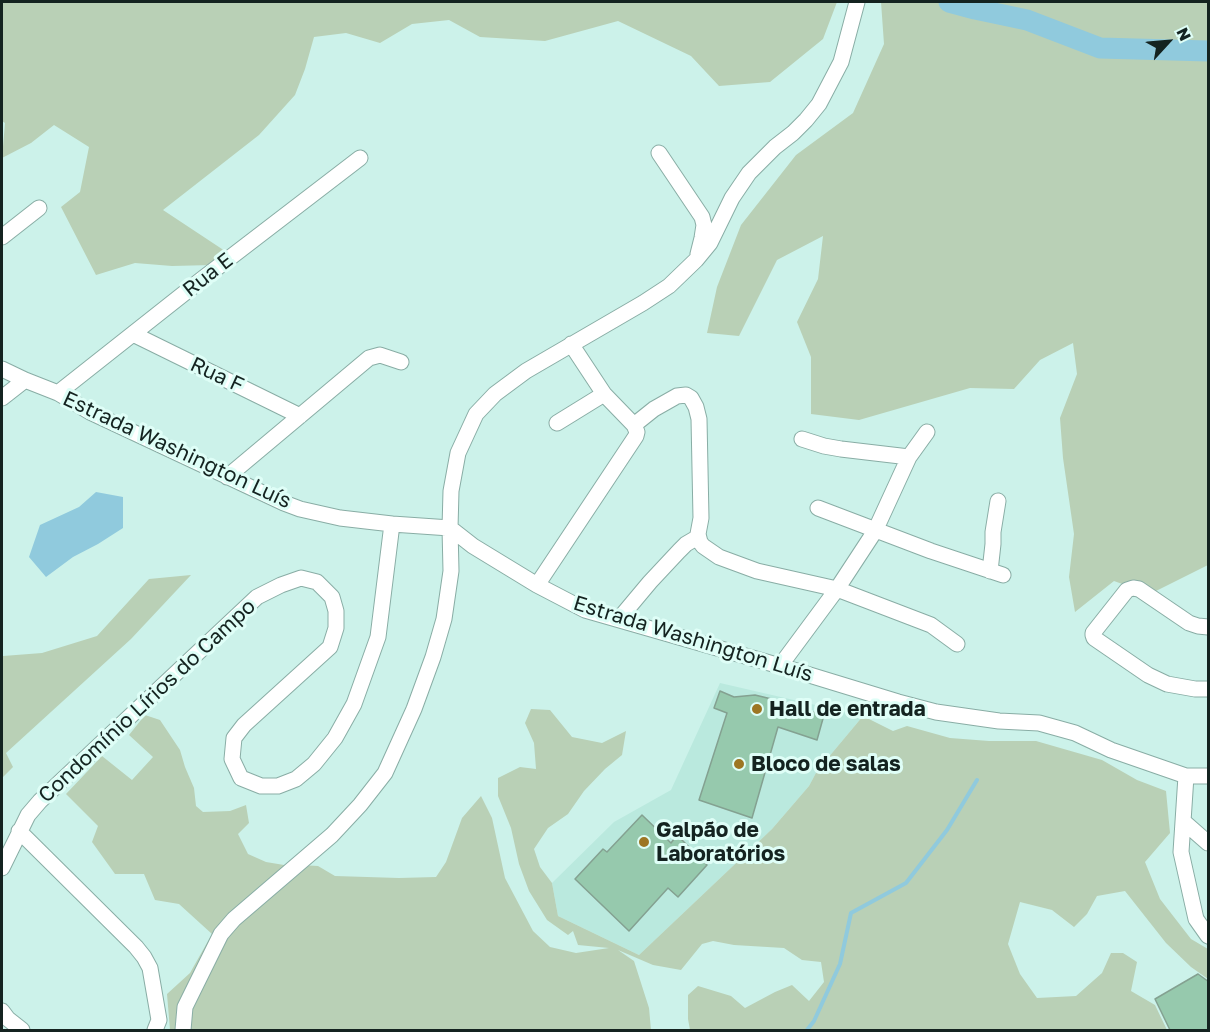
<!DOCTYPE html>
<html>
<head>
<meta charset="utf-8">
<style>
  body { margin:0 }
  #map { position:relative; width:1210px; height:1032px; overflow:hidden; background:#ccf2ea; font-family:"Golos Text",sans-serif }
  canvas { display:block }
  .frame { position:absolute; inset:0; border:3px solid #142320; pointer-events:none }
  .north { position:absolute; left:1138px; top:12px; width:60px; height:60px; -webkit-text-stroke:4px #dffef7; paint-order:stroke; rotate:64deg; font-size:16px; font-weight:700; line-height:24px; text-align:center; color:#142320 }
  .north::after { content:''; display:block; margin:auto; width:21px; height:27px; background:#142320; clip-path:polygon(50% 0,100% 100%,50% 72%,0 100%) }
</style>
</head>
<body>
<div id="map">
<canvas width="1210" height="1032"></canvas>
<div class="frame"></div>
<div class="north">N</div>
</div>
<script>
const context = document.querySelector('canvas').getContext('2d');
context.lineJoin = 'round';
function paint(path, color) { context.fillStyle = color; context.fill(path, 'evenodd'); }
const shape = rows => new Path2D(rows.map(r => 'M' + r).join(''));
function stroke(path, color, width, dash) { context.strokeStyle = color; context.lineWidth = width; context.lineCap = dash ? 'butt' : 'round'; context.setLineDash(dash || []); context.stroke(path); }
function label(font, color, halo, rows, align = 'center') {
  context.font = font + ' "Golos Text",sans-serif'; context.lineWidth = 6; context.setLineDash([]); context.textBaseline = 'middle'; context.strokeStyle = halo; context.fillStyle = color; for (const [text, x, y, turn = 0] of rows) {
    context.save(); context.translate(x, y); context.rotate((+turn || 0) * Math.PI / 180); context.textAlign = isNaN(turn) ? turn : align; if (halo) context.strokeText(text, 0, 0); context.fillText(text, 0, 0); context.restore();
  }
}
const built = shape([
  [720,683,863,716,817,771,809,786,772,829,639,955,558,916,552,883,614,822,671,790]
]);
const green = shape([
  [2,2,837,2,823,39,770,82,719,86,691,56,618,21,545,41,480,37,449,20,412,24,380,43,346,33,314,37,305,69,295,95,259,135,163,210,225,251,212,265,172,266,135,263,96,275,61,207,80,192,89,147,54,125,31,143,2,158,5,123,2,121],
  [881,2,1208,2,1208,565,1150,594,1114,581,1075,612,1069,577,1074,534,1063,458,1060,418,1077,374,1073,343,1040,360,1014,389,970,388,859,420,811,414,811,357,797,322,818,279,823,236,777,260,739,336,707,333,717,287,741,225,796,155,853,113,884,44],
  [191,575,131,639,6,753,13,767,2,778,2,654,3,656,42,653,97,636,149,579],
  [531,709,550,710,572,737,602,743,626,731,622,755,605,769,584,791,568,814,548,828,534,849,540,867,552,883,558,916,639,955,772,829,809,786,817,771,863,716,893,731,907,726,950,738,989,741,1036,741,1102,760,1137,780,1166,791,1170,833,1145,862,1160,899,1191,939,1208,949,1208,979,1191,967,1166,943,1125,891,1097,896,1087,914,1074,927,1052,910,1020,902,1008,944,1020,974,1037,998,1076,996,1102,973,1111,953,1123,953,1137,962,1131,991,1155,1005,1167,1030,690,1030,688,1019,688,995,698,986,731,996,745,1008,775,992,792,985,809,1001,824,982,821,962,802,960,784,948,734,945,713,941,702,944,681,970,653,965,618,950,634,961,649,1008,651,1030,170,1030,167,994,190,973,212,934,179,904,155,900,144,874,115,874,92,842,98,826,66,794,102,756,132,780,153,757,129,735,145,715,160,720,180,750,185,767,194,788,196,806,203,812,230,811,246,805,249,823,238,834,248,854,266,862,284,865,300,865,318,866,335,876,399,878,436,877,446,862,462,818,481,796,492,818,505,878,533,931,550,947,576,953,609,948,578,945,573,931,568,935,547,920,529,891,519,864,511,828,498,796,498,778,520,767,536,769,534,743,525,723]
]);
const water = shape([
  [96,492,123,497,123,528,98,544,73,557,46,577,29,557,40,525,79,507]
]);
const stream = shape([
  [807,1030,814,1021,840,964,851,913,906,883,947,830,977,780]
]);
const river = shape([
  [949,2,975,9,1027,20,1100,48,1208,51]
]);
const building = shape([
  [720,691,734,697,755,695,788,703,787,705,824,715,817,740,778,727,752,818,699,800,727,713,714,708,720,691],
  [642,815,671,843,677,835,707,865,678,897,668,888,629,931,575,879,603,849,607,852,642,815],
  [1198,974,1209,982,1209,1030,1170,1030,1155,999,1198,974]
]);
const minor = shape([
  [659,153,702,217,704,225,702,238,698,254],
  [2,237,39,208],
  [133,334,300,416],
  [2,369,25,380,58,393,90,412,284,503,300,509,340,518,392,524,450,528,473,546,537,585,585,610,780,666,898,702,936,712,999,721,1039,723,1075,733,1111,750,1186,776,1208,776],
  [58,393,201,280,360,158],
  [2,398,25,380],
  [557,423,604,394,571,344],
  [634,425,654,409,677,396,686,395,691,398,696,407,699,419,701,518,698,534,700,542,703,546,719,557,757,571,837,589,931,625,957,644],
  [802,439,824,446,841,449,909,457],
  [227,477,369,358,380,355,401,362],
  [818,508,931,551,1003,575],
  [990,571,993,544,993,532,998,501],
  [537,585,636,436,637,432,634,425,604,394],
  [619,619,650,582,679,551,686,544,698,537],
  [1208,627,1198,626,1189,623,1139,589,1133,588,1127,590,1093,633,1093,635,1094,638,1148,675,1167,684,1195,689,1208,689],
  [780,666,837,589,875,531,909,457,927,432],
  [1186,776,1181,852,1196,919,1208,936],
  [1184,822,1208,843],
  [19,831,136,947,144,957,150,968,159,1020,155,1030],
  [2,868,28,815,40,801,257,597,281,585,301,578,317,582,332,597,336,611,336,628,330,647,244,725,234,738,232,759,241,778,261,786,278,786,296,779,314,764,335,738,354,704,378,637,392,524],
  [2,1011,8,1019,22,1030],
  [183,1030,185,1007,221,934,234,919,332,835,360,805,385,773,414,709,433,657,444,619,451,571,450,528,451,491,458,453,476,414,495,394,526,371,643,303,669,286,696,260,710,243,732,198,749,173,775,147,793,133,806,120,819,104,841,62,857,2]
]);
const markers = [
  [757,709,6,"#9d7623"],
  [739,764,6,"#9d7623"],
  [644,842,6,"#9d7623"]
];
const streetNames = [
  ["Rua E",208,275,-38],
  ["Rua F",217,375,25],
  ["Estrada Washington Luís",177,450,25],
  ["Estrada Washington Luís",693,639,17],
  ["Condomínio Lírios do Campo",147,701,-43]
];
const poiNames = [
  ["Hall de entrada",769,709],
  ["Bloco de salas",751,764],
  ["Galpão de",656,830],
  ["Laboratórios",656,854]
];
paint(built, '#bae9de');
paint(green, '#b9d0b6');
paint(water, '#90cadd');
stroke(stream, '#90cadd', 4);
stroke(river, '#90cadd', 21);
paint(building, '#96c9ad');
stroke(building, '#84a191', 1.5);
stroke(minor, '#89ada5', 17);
stroke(minor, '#fff', 15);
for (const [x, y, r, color] of markers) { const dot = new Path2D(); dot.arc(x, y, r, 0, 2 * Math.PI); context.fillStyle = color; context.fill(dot); stroke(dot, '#dffef7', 2); }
label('21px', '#142320', '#dffef7', streetNames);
label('bold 21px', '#142320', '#dffef7', poiNames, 'left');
</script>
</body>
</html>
